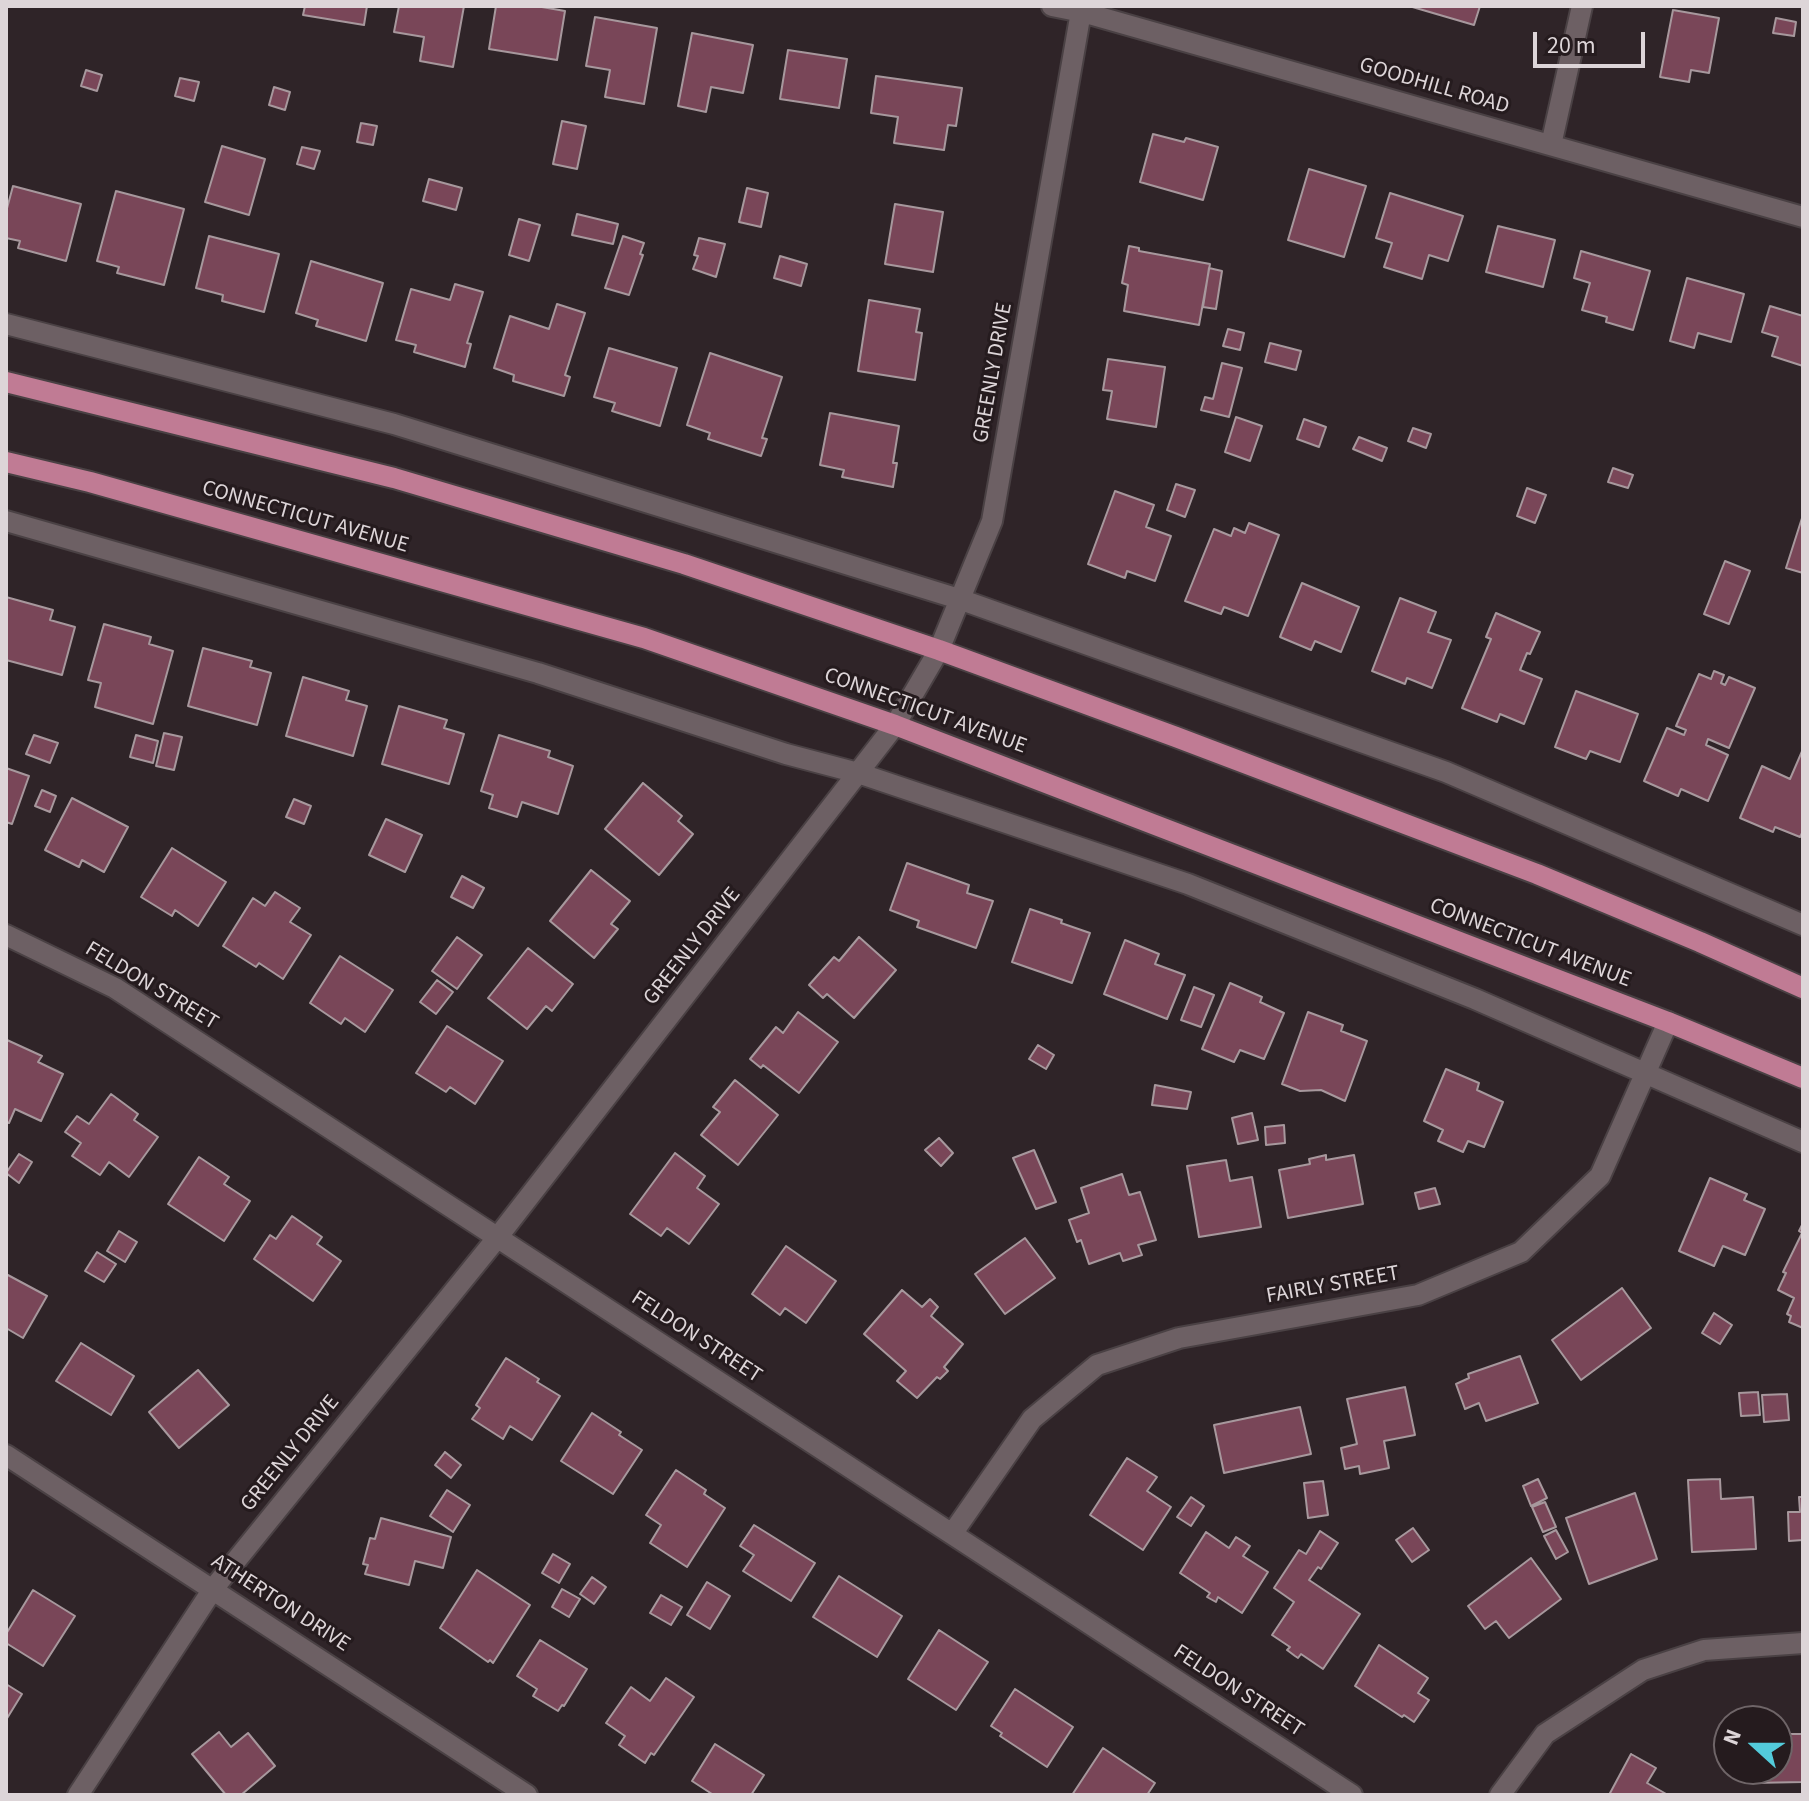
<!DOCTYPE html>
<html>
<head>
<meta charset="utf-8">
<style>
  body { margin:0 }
  #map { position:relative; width:1809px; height:1801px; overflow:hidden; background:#2f2428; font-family:"Source Sans 3",sans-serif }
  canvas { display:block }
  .frame { position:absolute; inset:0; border:8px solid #ddd5d8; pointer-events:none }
  .north { position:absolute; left:1713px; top:1705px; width:80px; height:80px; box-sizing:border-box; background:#251b1e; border:2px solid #6f6568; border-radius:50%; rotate:291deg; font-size:22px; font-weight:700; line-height:32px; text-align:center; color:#ddd5d8 }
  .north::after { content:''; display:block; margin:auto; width:28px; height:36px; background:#53cbdb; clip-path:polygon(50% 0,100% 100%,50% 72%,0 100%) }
  .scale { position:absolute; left:1533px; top:32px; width:112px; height:36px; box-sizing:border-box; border:4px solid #ddd5d8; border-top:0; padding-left:10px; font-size:24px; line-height:28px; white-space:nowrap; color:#ddd5d8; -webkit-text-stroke:6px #251b1e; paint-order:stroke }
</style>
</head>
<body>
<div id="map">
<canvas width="1809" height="1801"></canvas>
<div class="frame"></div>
<div class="north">N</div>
<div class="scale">20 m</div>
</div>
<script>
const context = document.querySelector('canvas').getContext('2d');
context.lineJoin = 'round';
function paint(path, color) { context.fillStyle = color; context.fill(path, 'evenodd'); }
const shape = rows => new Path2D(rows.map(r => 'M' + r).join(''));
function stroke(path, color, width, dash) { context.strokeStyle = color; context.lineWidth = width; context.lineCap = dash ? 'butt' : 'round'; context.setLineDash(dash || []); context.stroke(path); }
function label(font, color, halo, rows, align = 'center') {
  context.font = font + ' "Source Sans 3",sans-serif'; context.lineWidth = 6; context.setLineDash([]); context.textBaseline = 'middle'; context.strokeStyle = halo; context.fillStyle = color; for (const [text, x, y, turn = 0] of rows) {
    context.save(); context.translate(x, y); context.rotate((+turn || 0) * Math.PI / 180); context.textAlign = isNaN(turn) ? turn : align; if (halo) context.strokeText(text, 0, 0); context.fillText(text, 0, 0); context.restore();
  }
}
const building = shape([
  [305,6,367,6,364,25,303,15,305,6],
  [399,6,464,6,453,67,420,61,424,37,394,32,399,6],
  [496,6,536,6,565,11,557,60,489,49,496,6],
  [1409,6,1480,6,1474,25,1409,6],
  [1673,10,1719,18,1709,73,1691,70,1689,82,1660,77,1673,10],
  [595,17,657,28,644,104,605,97,610,70,586,66,595,17],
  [1776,18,1796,22,1794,36,1773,33,1776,18],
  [692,33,753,45,743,93,711,87,706,112,678,106,692,33],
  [788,50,847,59,839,108,780,99,788,50],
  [86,70,102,75,97,91,81,86,86,70],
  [876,76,962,88,956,126,948,125,944,150,894,143,898,117,871,113,876,76],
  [180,78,199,82,194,101,175,96,180,78],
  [274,87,290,92,285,110,269,105,274,87],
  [562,121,586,126,577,169,553,164,562,121],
  [361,123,377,126,373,145,357,142,361,123],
  [1153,134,1184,142,1186,138,1218,147,1203,200,1140,182,1153,134],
  [222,146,265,159,249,215,205,202,222,146],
  [302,147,320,151,314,169,297,164,302,147],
  [1309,169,1366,186,1344,257,1288,240,1309,169],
  [429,179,462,188,456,210,423,201,429,179],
  [13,186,81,204,66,261,18,248,20,241,6,238,6,212,13,186],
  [747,188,768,193,761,227,739,222,747,188],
  [116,191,184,209,164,285,117,273,119,267,97,261,116,191],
  [1390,193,1463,216,1448,261,1429,255,1422,279,1384,267,1392,243,1376,238,1390,193],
  [895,204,943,212,933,272,885,264,895,204],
  [577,214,618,224,613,244,572,235,577,214],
  [519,219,540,225,529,261,509,255,519,219],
  [1498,226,1555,240,1543,287,1486,272,1498,226],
  [209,236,279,254,264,312,222,301,223,295,196,288,209,236],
  [623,236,644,243,640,254,643,255,629,295,605,288,623,236],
  [699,238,725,244,716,277,693,269,698,256,694,255,699,238],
  [1129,246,1139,248,1139,251,1210,264,1199,325,1124,311,1128,285,1122,283,1129,246],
  [1581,251,1650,271,1633,330,1606,322,1607,317,1582,310,1590,283,1574,278,1581,251],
  [780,256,807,264,801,286,774,278,780,256],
  [311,261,383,283,366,341,316,326,318,320,296,313,311,261],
  [1209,268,1222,271,1216,309,1203,307,1209,268],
  [1687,278,1744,294,1731,342,1698,333,1694,348,1670,341,1687,278],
  [455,284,483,292,467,343,471,344,465,367,414,352,416,345,396,340,411,289,450,300,455,284],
  [869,300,920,309,916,332,922,333,915,380,858,371,869,300],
  [557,304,585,313,565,375,570,377,564,396,513,381,514,375,494,368,510,316,549,329,557,304],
  [1770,306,1803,316,1803,366,1772,356,1778,337,1762,332,1770,306],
  [1228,329,1244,333,1240,350,1223,346,1228,329],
  [1270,343,1301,351,1296,370,1265,362,1270,343],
  [609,348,677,368,660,426,612,411,615,403,594,397,609,348],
  [710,353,782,377,762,438,767,439,761,456,708,439,710,433,687,425,710,353],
  [1108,359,1165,367,1156,427,1107,419,1112,391,1103,390,1108,359],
  [1222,363,1242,368,1229,417,1201,410,1205,397,1213,399,1222,363],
  [830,413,899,426,893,463,897,463,893,487,842,477,844,470,820,465,830,413],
  [1236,417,1262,426,1250,461,1225,452,1236,417],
  [1304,419,1326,427,1319,447,1297,439,1304,419],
  [1413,428,1431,434,1426,448,1408,441,1413,428],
  [1359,437,1387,448,1382,461,1353,449,1359,437],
  [1613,468,1633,475,1628,488,1608,482,1613,468],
  [1176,484,1195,490,1185,517,1167,510,1176,484],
  [1527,488,1546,495,1535,523,1517,516,1527,488],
  [1115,491,1154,505,1146,527,1171,536,1155,581,1127,571,1125,578,1088,564,1115,491],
  [1802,518,1803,519,1803,573,1786,568,1802,518],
  [1249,523,1279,535,1248,616,1224,607,1221,614,1185,601,1214,529,1231,536,1234,528,1245,533,1249,523],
  [1725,561,1750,571,1729,624,1704,614,1725,561],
  [1302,583,1359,607,1341,652,1315,641,1311,650,1280,637,1302,583],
  [6,597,53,610,50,620,75,627,62,675,6,660,6,597],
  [1400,598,1436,612,1428,632,1451,640,1432,688,1407,678,1405,684,1372,671,1400,598],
  [1496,613,1540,632,1530,654,1527,653,1520,670,1542,679,1524,724,1500,714,1497,722,1462,708,1491,639,1486,637,1496,613],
  [104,624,151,637,149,644,173,651,153,724,95,707,101,683,88,680,104,624],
  [203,648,252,661,250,667,271,673,257,725,188,706,203,648],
  [1714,671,1724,675,1721,683,1725,685,1729,677,1755,688,1729,748,1708,739,1706,745,1728,755,1708,801,1681,789,1678,796,1644,781,1667,728,1684,735,1686,730,1676,726,1699,674,1711,679,1714,671],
  [303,677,349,691,346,700,367,706,353,756,286,736,303,677],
  [1576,691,1638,714,1620,762,1590,751,1586,759,1555,747,1576,691],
  [399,706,447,720,444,728,464,734,449,784,382,764,399,706],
  [164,733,182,737,174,770,156,766,164,733],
  [34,735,58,743,50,763,26,754,34,735],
  [136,735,158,741,153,763,130,757,136,735],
  [499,735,550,751,548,757,573,766,558,814,522,802,517,817,489,808,493,795,481,791,499,735],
  [1803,749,1803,831,1800,837,1775,827,1773,832,1740,818,1762,766,1790,779,1803,749],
  [6,768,29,776,12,824,6,822,6,768],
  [643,783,682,816,678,821,693,834,659,875,605,829,643,783],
  [42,790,56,796,50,812,35,806,42,790],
  [72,798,128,827,104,872,82,860,79,867,45,850,72,798],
  [294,799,311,806,304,824,286,817,294,799],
  [386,819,422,835,405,872,369,855,386,819],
  [172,848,226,882,198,926,175,910,172,916,141,897,172,848],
  [907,863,969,885,967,893,993,901,976,948,917,927,919,921,890,910,907,863],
  [591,870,630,901,611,924,618,929,594,958,550,921,591,870],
  [462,876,484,888,473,908,451,897,462,876],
  [275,892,300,908,290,922,311,935,283,979,259,963,256,967,223,946,253,898,265,906,275,892],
  [1030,909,1062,920,1061,923,1090,933,1072,983,1012,962,1030,909],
  [457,937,482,955,457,989,432,971,457,937],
  [859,937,896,970,854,1018,827,994,823,998,809,985,834,957,839,961,859,937],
  [1125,940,1159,954,1155,964,1185,975,1167,1019,1104,994,1125,940],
  [528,948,573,984,552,1011,546,1006,527,1029,488,998,528,948],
  [340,956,393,990,365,1032,345,1018,341,1024,310,1003,340,956],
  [437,980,453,992,436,1014,420,1002,437,980],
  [1230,983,1262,997,1260,1002,1284,1013,1264,1059,1240,1050,1234,1062,1202,1049,1230,983],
  [1194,987,1214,995,1201,1027,1181,1020,1194,987],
  [798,1012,838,1042,799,1093,763,1065,761,1068,750,1059,776,1027,783,1033,798,1012],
  [1308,1012,1343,1025,1341,1031,1367,1041,1345,1101,1321,1090,1300,1091,1282,1084,1308,1012],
  [447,1026,503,1061,475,1104,450,1087,446,1092,416,1073,447,1026],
  [7,1040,42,1056,38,1062,63,1074,41,1121,15,1109,9,1123,6,1122,7,1040],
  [1038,1045,1054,1055,1046,1069,1029,1059,1038,1045],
  [1446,1069,1479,1083,1477,1090,1503,1102,1484,1147,1468,1141,1463,1152,1438,1141,1443,1130,1424,1121,1446,1069],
  [735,1080,778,1115,738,1165,701,1135,720,1112,713,1107,735,1080],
  [1155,1085,1191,1092,1187,1109,1152,1105,1155,1085],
  [111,1094,138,1114,134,1120,158,1137,129,1177,109,1162,100,1175,72,1156,81,1143,65,1132,77,1116,89,1124,111,1094],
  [1252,1113,1258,1140,1238,1144,1232,1118,1252,1113],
  [1284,1125,1285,1143,1266,1145,1265,1127,1284,1125],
  [939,1138,953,1153,941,1166,925,1150,939,1138],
  [1034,1150,1056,1202,1036,1209,1013,1158,1034,1150],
  [675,1153,705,1176,697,1188,719,1204,689,1244,667,1228,661,1236,630,1214,675,1153],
  [19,1154,32,1162,19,1183,6,1173,19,1154],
  [1326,1155,1326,1160,1354,1155,1363,1204,1288,1218,1279,1170,1310,1164,1309,1159,1326,1155],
  [199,1157,229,1177,224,1184,250,1201,224,1241,168,1204,199,1157],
  [1226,1160,1230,1181,1252,1177,1261,1227,1199,1237,1187,1166,1226,1160],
  [1122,1174,1129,1195,1140,1192,1156,1240,1138,1245,1142,1255,1123,1261,1120,1253,1089,1264,1081,1240,1077,1242,1069,1220,1089,1213,1081,1188,1122,1174],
  [1710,1178,1747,1194,1744,1200,1765,1209,1745,1255,1723,1246,1714,1266,1679,1251,1710,1178],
  [1435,1188,1440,1204,1419,1209,1415,1193,1435,1188],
  [292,1216,322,1237,317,1244,341,1261,313,1301,254,1259,270,1235,276,1239,292,1216],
  [1803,1223,1803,1328,1789,1322,1791,1316,1787,1314,1794,1298,1778,1290,1786,1273,1783,1272,1802,1233,1799,1231,1803,1223],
  [119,1231,137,1242,125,1262,107,1251,119,1231],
  [1025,1238,1055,1278,1005,1314,975,1274,1025,1238],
  [786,1246,836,1281,806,1323,785,1308,780,1315,752,1294,786,1246],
  [97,1252,116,1264,104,1282,85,1271,97,1252],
  [6,1274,47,1296,23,1338,6,1328,6,1274],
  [1622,1288,1651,1328,1581,1380,1552,1340,1622,1288],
  [902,1290,922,1307,930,1299,938,1307,931,1316,963,1344,944,1367,948,1371,940,1379,937,1377,917,1398,897,1381,906,1371,864,1334,902,1290],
  [1714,1313,1732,1325,1720,1344,1702,1333,1714,1313],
  [81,1343,134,1376,111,1415,56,1381,81,1343],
  [1520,1356,1538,1403,1486,1421,1479,1403,1465,1409,1456,1384,1469,1378,1468,1374,1520,1356],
  [506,1358,539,1379,537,1382,560,1396,532,1440,510,1426,503,1439,472,1419,480,1408,476,1405,506,1358],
  [198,1370,229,1405,179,1448,149,1412,198,1370],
  [1405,1387,1415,1435,1384,1441,1389,1468,1360,1474,1359,1466,1345,1469,1341,1448,1357,1444,1347,1399,1405,1387],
  [1758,1392,1760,1415,1741,1416,1739,1393,1758,1392],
  [1787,1394,1789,1420,1764,1422,1762,1395,1787,1394],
  [1300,1407,1311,1454,1224,1473,1214,1425,1300,1407],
  [592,1413,621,1432,619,1435,642,1450,613,1494,561,1461,592,1413],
  [445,1452,461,1465,451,1478,435,1465,445,1452],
  [1127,1458,1157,1477,1147,1491,1171,1507,1143,1550,1090,1515,1127,1458],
  [676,1470,706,1490,704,1494,725,1508,687,1567,650,1543,661,1525,646,1515,676,1470],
  [1538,1479,1547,1498,1531,1506,1523,1486,1538,1479],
  [1720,1479,1721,1499,1753,1497,1756,1549,1692,1552,1688,1480,1720,1479],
  [1323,1481,1328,1515,1308,1518,1304,1483,1323,1481],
  [447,1490,470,1505,453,1532,430,1516,447,1490],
  [1635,1493,1657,1559,1589,1584,1566,1518,1635,1493],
  [1191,1497,1204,1506,1191,1526,1177,1517,1191,1497],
  [1799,1497,1803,1497,1803,1540,1789,1541,1788,1512,1800,1512,1799,1497],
  [1545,1502,1556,1527,1543,1532,1532,1507,1545,1502],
  [381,1518,451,1537,443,1568,415,1561,409,1585,365,1574,368,1565,363,1564,370,1538,375,1539,381,1518],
  [754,1525,815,1563,791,1601,743,1571,754,1555,740,1546,754,1525],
  [1413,1528,1429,1550,1412,1562,1396,1540,1413,1528],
  [1556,1530,1568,1552,1556,1559,1544,1536,1556,1530],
  [1320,1531,1338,1543,1321,1569,1318,1567,1309,1580,1360,1614,1323,1669,1301,1654,1298,1658,1295,1656,1287,1650,1290,1647,1272,1635,1294,1602,1274,1588,1299,1550,1306,1554,1320,1531],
  [1206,1532,1229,1548,1236,1537,1250,1546,1243,1556,1268,1572,1242,1613,1218,1597,1216,1602,1207,1597,1210,1593,1180,1573,1206,1532],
  [553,1554,570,1564,559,1583,542,1573,553,1554],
  [1531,1558,1561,1599,1509,1638,1496,1621,1485,1629,1468,1606,1531,1558],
  [477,1570,530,1605,493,1663,490,1660,488,1662,440,1628,477,1570],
  [839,1576,902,1616,877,1657,813,1617,839,1576],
  [592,1577,606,1587,594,1604,580,1594,592,1577],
  [707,1582,730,1596,710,1629,687,1615,707,1582],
  [562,1589,580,1599,569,1617,552,1607,562,1589],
  [33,1590,75,1616,43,1666,6,1643,6,1634,33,1590],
  [661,1595,682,1607,671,1625,650,1613,661,1595],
  [939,1630,988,1662,956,1710,908,1679,939,1630],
  [540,1640,587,1669,564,1706,562,1705,558,1711,533,1696,537,1689,517,1676,540,1640],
  [1379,1645,1428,1678,1418,1693,1429,1700,1414,1722,1404,1715,1402,1717,1355,1686,1379,1645],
  [666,1678,694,1697,654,1755,651,1753,645,1763,619,1745,625,1736,606,1723,631,1687,650,1701,666,1678],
  [6,1684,22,1694,6,1720,6,1684],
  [1015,1689,1073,1727,1047,1767,1000,1736,1002,1733,991,1726,1015,1689],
  [219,1732,231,1747,248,1733,275,1766,241,1795,226,1795,192,1754,219,1732],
  [1777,1734,1803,1734,1803,1782,1751,1783,1751,1769,1777,1769,1777,1734],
  [715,1744,764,1775,751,1795,711,1795,712,1794,692,1781,715,1744],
  [1103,1748,1155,1783,1147,1795,1072,1795,1103,1748],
  [1631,1754,1656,1768,1647,1783,1668,1795,1609,1795,1631,1754]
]);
const minor = shape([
  [1052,6,1082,12,1803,217],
  [1551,145,1582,6],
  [6,324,394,424,959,599,1446,772,1803,925],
  [6,521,538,673,786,754,858,773,1188,884,1475,999,1803,1142],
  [6,935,115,988,1352,1795],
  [6,1455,527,1795],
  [952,1534,1032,1419,1097,1365,1179,1338,1418,1295,1521,1252,1600,1176,1668,1022],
  [78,1795,213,1589,497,1238,895,725,939,650,992,521,1082,6],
  [1500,1795,1545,1734,1643,1670,1704,1650,1803,1643]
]);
const major = shape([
  [6,382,394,478,684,564,939,650,1176,737,1537,874,1700,942,1803,988],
  [6,462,90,482,644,638,895,725,1668,1022,1803,1078]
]);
const streetNames = [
  ["GOODHILL ROAD",1434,87,16],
  ["GREENLY DRIVE",994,373,-80],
  ["CONNECTICUT AVENUE",305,518,16],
  ["CONNECTICUT AVENUE",925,712,20],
  ["CONNECTICUT AVENUE",1530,944,21],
  ["GREENLY DRIVE",693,947,-52],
  ["FELDON STREET",151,987,31],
  ["FAIRLY STREET",1333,1286,-10],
  ["FELDON STREET",696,1338,33],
  ["GREENLY DRIVE",291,1454,-51],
  ["ATHERTON DRIVE",280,1604,33],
  ["FELDON STREET",1238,1692,33]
];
paint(building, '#794658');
stroke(building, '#a7989d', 2);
stroke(minor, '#4a4144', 24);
stroke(major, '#4a4144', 24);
stroke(minor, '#6d6064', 20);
stroke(major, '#c07b94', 20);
label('22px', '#ddd5d8', '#251b1e', streetNames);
</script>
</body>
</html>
